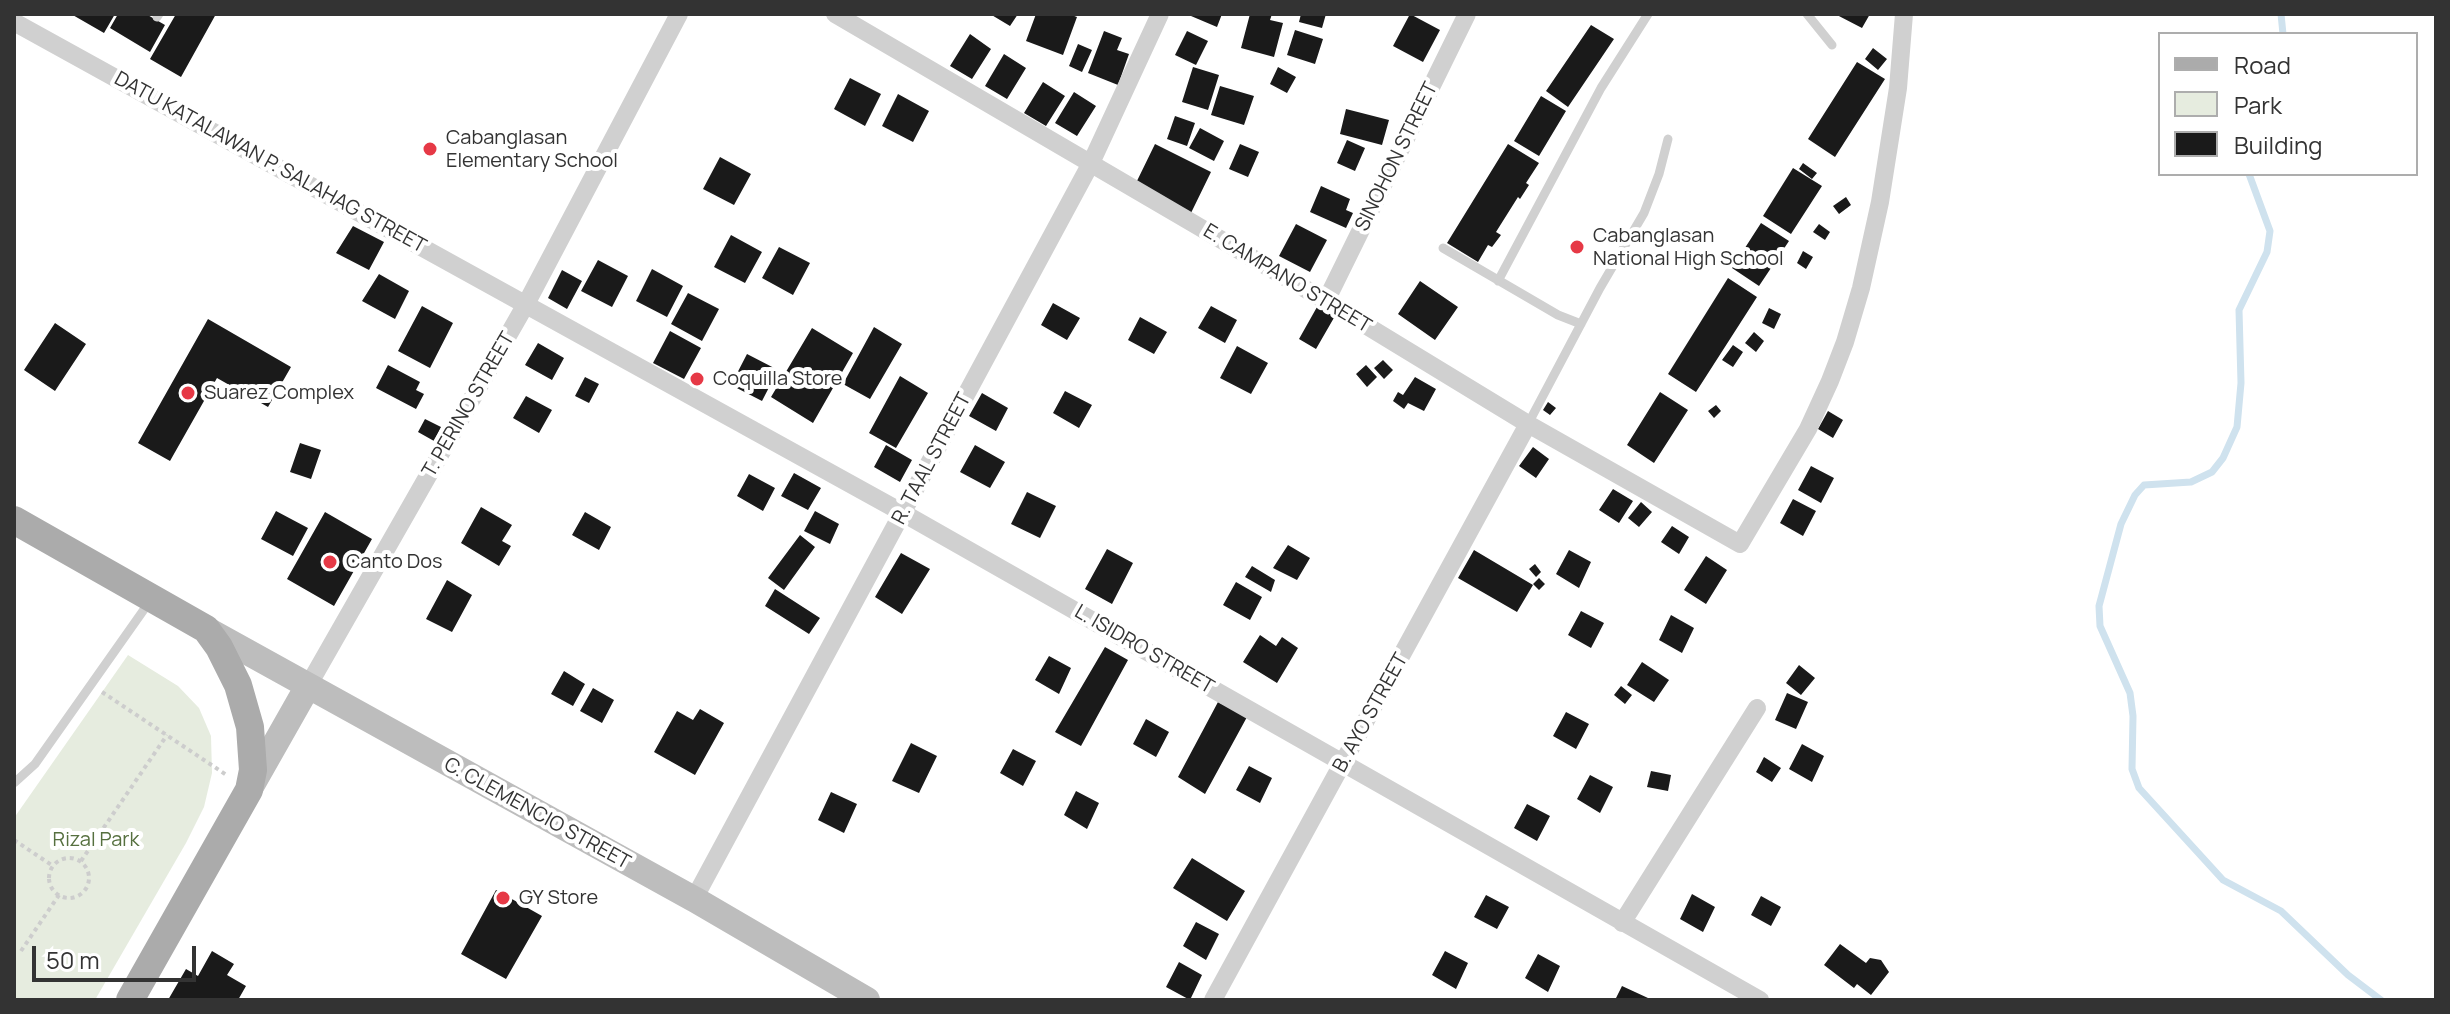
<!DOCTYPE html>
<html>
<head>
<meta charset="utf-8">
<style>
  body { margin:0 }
  #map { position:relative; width:2450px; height:1014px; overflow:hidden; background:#fff; font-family:Manrope,sans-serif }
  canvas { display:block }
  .frame { position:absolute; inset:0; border:16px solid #333; pointer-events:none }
  .legend { position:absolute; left:2158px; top:32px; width:260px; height:144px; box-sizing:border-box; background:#fff; border:2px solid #adadad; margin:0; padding:10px 14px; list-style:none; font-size:24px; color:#333 }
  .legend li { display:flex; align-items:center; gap:16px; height:40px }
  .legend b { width:40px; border:2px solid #adadad }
  .scale { position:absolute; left:32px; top:946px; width:164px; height:36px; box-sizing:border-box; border:4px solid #333; border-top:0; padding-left:10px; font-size:24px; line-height:28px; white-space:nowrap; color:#333; -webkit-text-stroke:6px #fff; paint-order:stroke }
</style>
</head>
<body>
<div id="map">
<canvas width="2450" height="1014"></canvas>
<div class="frame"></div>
<ul class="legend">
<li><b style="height:10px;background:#ababab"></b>Road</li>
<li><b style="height:22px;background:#e6ecdf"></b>Park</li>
<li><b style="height:22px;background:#1a1a1a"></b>Building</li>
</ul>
<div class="scale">50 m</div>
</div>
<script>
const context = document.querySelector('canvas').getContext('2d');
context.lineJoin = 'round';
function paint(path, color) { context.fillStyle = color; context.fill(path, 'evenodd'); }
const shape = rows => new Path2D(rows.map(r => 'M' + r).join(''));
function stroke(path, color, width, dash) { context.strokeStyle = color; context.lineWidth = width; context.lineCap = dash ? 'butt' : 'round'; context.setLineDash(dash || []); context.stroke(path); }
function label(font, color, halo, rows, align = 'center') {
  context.font = font + ' Manrope,sans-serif'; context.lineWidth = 8; context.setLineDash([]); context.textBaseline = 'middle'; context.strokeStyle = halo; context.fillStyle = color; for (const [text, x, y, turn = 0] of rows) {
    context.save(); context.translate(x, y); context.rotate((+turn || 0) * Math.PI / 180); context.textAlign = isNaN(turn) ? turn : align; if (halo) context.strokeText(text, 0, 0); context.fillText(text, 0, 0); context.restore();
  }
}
const green = shape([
  [128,655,178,686,199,708,211,736,212,773,204,807,186,843,95,1000,14,1000,14,818]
]);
const stream = shape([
  [2281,14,2283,34],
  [2249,174,2270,231,2267,252,2239,310,2241,383,2237,427,2223,458,2212,472,2191,482,2144,485,2135,495,2121,524,2099,606,2100,626,2130,693,2133,716,2132,769,2139,788,2223,880,2281,911,2348,975,2381,1000]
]);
const building = shape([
  [71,14,115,14,104,33],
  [118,14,146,14,165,25,150,52,110,28],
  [176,14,216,14,181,77,150,59],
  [990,14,1018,14,1010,26],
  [1036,14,1069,14,1077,17,1063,55,1026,41],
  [1192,14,1222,14,1217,27,1191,16],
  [1250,14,1272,14,1270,20,1283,23,1274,57,1241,48],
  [1301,14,1326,14,1322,28,1299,22],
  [1410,14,1440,30,1423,62,1393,46],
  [1835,14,1870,14,1862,28],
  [1591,25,1614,39,1568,107,1546,91],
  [1295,30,1323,39,1315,64,1287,55],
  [1104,31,1122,38,1117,50,1129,54,1118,85,1088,73],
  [1187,31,1208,41,1196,65,1175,55],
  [970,34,991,49,972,79,950,66],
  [1078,44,1092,50,1082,72,1069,66],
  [1873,48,1887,59,1878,70,1865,59],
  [1004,54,1026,68,1007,99,985,86],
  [1857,62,1885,79,1835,157,1808,139],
  [1193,67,1219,75,1208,110,1182,102],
  [1278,67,1296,77,1287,93,1270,84],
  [850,78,881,94,865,126,834,109],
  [1043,82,1065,96,1046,126,1024,113],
  [1220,86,1254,96,1244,125,1211,115],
  [1074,92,1096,106,1077,136,1055,123],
  [898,94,929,111,913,142,882,126],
  [1541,96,1566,111,1539,156,1514,141],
  [1346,109,1389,120,1382,145,1340,134],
  [1175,116,1195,123,1187,146,1167,139],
  [1200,128,1224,141,1214,161,1189,148],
  [1347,140,1365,148,1355,171,1337,163],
  [1155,144,1211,172,1191,213,1135,185],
  [1240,144,1259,152,1248,177,1229,169],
  [1508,144,1539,163,1526,183,1529,185,1520,199,1518,197,1496,232,1501,235,1492,247,1488,245,1478,262,1447,243],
  [720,157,751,174,734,205,703,189],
  [1803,163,1817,173,1812,179,1799,169],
  [1793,168,1822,186,1791,234,1763,216],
  [1321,186,1350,199,1346,210,1353,213,1346,228,1310,212],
  [1846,197,1851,205,1839,214,1833,206],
  [1761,223,1789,241,1759,286,1732,268],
  [1296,224,1327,240,1310,272,1279,256],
  [1819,224,1830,232,1825,240,1813,232],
  [353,226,384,242,369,270,336,253],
  [731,235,762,252,745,283,714,267],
  [779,247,810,263,793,295,762,278],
  [1803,251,1813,257,1806,269,1797,263],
  [598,260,628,276,612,307,581,291],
  [652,269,683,286,667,317,636,301],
  [562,270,582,281,567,309,548,298],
  [379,274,409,291,395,319,362,301],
  [1728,278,1757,297,1696,392,1668,374],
  [1420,281,1458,307,1435,340,1398,314],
  [688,293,719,309,702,341,671,324],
  [1053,303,1080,318,1067,340,1041,325],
  [422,306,453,323,430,368,398,351],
  [1211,306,1237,320,1225,343,1198,328],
  [1317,307,1335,316,1316,349,1299,339],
  [1769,308,1781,314,1774,329,1762,323],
  [1140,317,1167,332,1154,354,1128,340],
  [208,319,291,367,268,407,217,378,170,461,138,443],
  [55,323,86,344,55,391,24,370],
  [874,327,902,344,870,399,843,384],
  [812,328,853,353,813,423,771,397],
  [670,331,701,348,684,379,653,363],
  [1754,332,1764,341,1756,352,1745,343],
  [538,343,564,358,552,380,525,365],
  [1733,345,1743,352,1733,367,1722,360],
  [1237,346,1268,363,1251,394,1220,378],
  [747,354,778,370,762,401,731,385],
  [1383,360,1393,370,1384,379,1374,368],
  [388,365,420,382,416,390,424,394,416,409,376,388],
  [1366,365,1377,377,1367,387,1356,374],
  [900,376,928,393,896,448,869,433],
  [585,377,599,384,589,403,575,396],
  [1415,377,1436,389,1424,411,1408,403,1404,409,1393,401,1398,392,1403,395],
  [1065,391,1092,405,1079,428,1053,413],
  [1660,392,1688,410,1654,463,1627,445],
  [982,393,1008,408,996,431,969,416],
  [526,396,552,410,539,433,513,418],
  [1548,402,1556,408,1550,415,1543,410],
  [1716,405,1721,411,1714,418,1708,411],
  [1828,411,1843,420,1833,438,1818,429],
  [425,419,441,427,434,441,418,432],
  [300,443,321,450,311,479,290,472],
  [886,445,912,460,900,482,874,467],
  [975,445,1005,462,990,488,960,472],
  [1533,447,1549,459,1536,478,1519,466],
  [1811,466,1834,478,1821,503,1798,490],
  [794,473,821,488,808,510,781,496],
  [749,474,775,488,763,511,737,496],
  [1613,489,1633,501,1619,523,1599,510],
  [1027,492,1056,506,1040,538,1011,524],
  [1793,499,1816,511,1803,536,1780,523],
  [1641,502,1652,512,1639,527,1628,518],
  [481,507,512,525,502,541,511,546,499,566,461,543],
  [276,511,308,528,293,556,261,539],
  [815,511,839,524,830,544,804,531],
  [325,512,372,539,334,606,287,579],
  [585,512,611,527,599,550,572,535],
  [1672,526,1689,537,1679,554,1661,542],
  [800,535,815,547,784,590,768,578],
  [1288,545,1310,558,1297,580,1273,568],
  [1107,549,1133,563,1112,604,1085,589],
  [1474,550,1533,585,1517,612,1458,578],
  [1569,550,1591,562,1579,588,1556,574],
  [901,553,930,569,902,614,875,597],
  [1706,556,1727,570,1706,604,1684,590],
  [1535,564,1541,572,1536,577,1529,569],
  [1252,566,1275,580,1271,592,1245,577],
  [1539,578,1545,584,1539,590,1533,584],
  [447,580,472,595,452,632,426,619],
  [1236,582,1262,597,1250,620,1223,605],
  [775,589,820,618,809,634,765,606],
  [1581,611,1604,623,1591,648,1568,635],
  [1671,615,1694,628,1682,653,1659,640],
  [1260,635,1276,646,1282,637,1298,648,1277,683,1243,662],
  [1105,647,1128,660,1081,746,1055,732],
  [1049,656,1071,668,1059,694,1035,680],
  [1642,662,1669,680,1654,702,1627,685],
  [1799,665,1815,678,1801,695,1786,683],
  [564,671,585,684,573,706,551,694],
  [1621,686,1632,695,1625,704,1614,695],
  [593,688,614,700,602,723,580,711],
  [1787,693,1808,702,1796,729,1775,720],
  [1218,702,1247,717,1205,794,1178,777],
  [700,709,724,723,695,775,654,752,677,711,693,720],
  [1566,712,1589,724,1576,749,1553,736],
  [1146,719,1169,732,1156,757,1133,744],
  [911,743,937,756,919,793,892,781],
  [1802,744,1824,756,1812,782,1789,769],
  [1013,749,1036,761,1023,786,1000,773],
  [1764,757,1781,768,1772,782,1756,772],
  [1249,766,1272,778,1260,803,1236,790],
  [1651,771,1671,775,1668,791,1647,787],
  [1590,775,1613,787,1600,813,1577,799],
  [1076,791,1099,803,1087,829,1064,815],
  [831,792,857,804,844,833,818,820],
  [1527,804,1550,816,1537,841,1514,828],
  [1192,858,1245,891,1227,921,1173,888],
  [496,890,542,916,506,979,461,954],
  [1692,894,1715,907,1703,932,1680,919],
  [1486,895,1509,907,1497,929,1474,917],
  [1761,896,1781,907,1771,926,1751,915],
  [1196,922,1219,934,1206,960,1183,946],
  [1840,944,1866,963,1870,958,1881,960,1889,972,1871,995,1857,984,1854,988,1824,965],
  [212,951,234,964,227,975,246,986,238,1000,168,1000,186,969,198,976],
  [1445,951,1468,963,1456,989,1432,975],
  [1538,954,1560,966,1548,992,1525,978],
  [1179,962,1202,975,1190,1000,1166,987],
  [1622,986,1648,998,1647,1000,1615,1000]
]);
const path = shape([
  [102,692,228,776],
  [14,840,53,866],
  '49 878a20 20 0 1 1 40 0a20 20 0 1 1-40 0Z',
  [81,861,167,735],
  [21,951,59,895]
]);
const lane = shape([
  [1807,14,1832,45],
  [157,17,159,14],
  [1443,248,1558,315,1581,324],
  [1498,281,1601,88,1648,14],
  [1528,424,1600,288,1644,213,1659,174,1668,139],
  [14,783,35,764,150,601]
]);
const street = shape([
  [835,14,1326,301,1528,424,1740,544,1808,429,1830,381,1845,342,1861,288,1880,202,1898,88,1904,14],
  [14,22,903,513,1760,1000],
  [1326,301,1467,14],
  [308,686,526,304,679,14],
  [694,899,1091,163,1160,14],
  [1622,923,1757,708],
  [1213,1000,1528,424]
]);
const secondary = shape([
  [206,629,694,899,867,1000],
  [249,790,308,686]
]);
const primary = shape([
  [14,520,206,629,219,647,238,685,250,727,253,770,249,790,130,1000]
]);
const markers = [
  [430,149,8,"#e63946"],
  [1577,247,8,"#e63946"],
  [697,379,8,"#e63946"],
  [188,393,8,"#e63946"],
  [330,562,8,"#e63946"],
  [503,898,8,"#e63946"]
];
const poiNames = [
  ["Cabanglasan",446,138],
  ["Elementary School",446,161],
  ["Cabanglasan",1593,236],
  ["National High School",1593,259],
  ["Coquilla Store",713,379],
  ["Suarez Complex",204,393],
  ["Canto Dos",346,562],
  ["GY Store",519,898]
];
const streetNames = [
  ["SINOHON STREET",1397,157,-64],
  ["DATU KATALAWAN P. SALAHAG STREET",270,163,29],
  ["E. CAMPANO STREET",1287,279,31],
  ["T. PERINO STREET",469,405,-60],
  ["R. TAAL STREET",932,459,-62],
  ["L. ISIDRO STREET",1144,650,30],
  ["B. AYO STREET",1371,713,-61],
  ["C. CLEMENCIO STREET",537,814,29]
];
const parkNames = [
  ["Rizal Park",96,840]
];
paint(green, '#e6ecdf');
stroke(stream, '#cfe2ee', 7);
paint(building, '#1a1a1a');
stroke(path, '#cdcdcd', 4, [4, 4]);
stroke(lane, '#d0d0d0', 9);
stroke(street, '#d0d0d0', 18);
stroke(secondary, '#bdbdbd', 26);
stroke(primary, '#ababab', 28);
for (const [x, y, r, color] of markers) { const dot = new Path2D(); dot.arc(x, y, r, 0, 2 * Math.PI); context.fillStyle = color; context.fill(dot); stroke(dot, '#fff', 3); }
label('20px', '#333', '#fff', poiNames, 'left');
label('20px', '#333', '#fff', streetNames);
label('20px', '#56703f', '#fff', parkNames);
</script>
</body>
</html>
